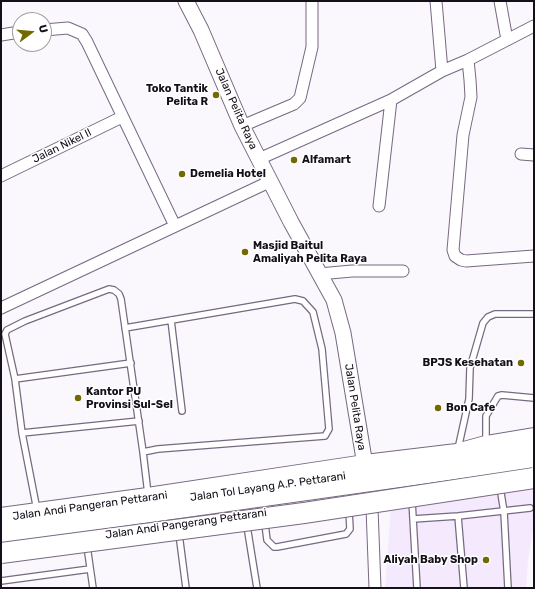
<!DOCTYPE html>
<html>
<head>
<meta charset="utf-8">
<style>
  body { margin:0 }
  #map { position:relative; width:535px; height:589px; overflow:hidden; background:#faf7fd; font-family:Rubik,sans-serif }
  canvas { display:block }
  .frame { position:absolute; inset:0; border:2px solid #150f19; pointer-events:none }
  .north { position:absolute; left:12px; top:12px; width:40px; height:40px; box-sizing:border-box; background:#fff; border:1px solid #a19fa3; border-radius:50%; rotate:74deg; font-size:11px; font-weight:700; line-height:16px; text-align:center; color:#150f19 }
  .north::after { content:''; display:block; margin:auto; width:14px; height:18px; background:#726900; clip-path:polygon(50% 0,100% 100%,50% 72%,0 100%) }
</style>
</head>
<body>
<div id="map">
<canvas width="535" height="589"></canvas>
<div class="frame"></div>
<div class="north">U</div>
</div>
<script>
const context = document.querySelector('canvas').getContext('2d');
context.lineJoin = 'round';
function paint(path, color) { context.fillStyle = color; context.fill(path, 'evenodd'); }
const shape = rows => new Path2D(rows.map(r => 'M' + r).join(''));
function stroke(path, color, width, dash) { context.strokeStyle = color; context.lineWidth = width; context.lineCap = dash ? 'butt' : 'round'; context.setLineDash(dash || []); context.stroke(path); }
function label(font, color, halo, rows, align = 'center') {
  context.font = font + ' Rubik,sans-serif'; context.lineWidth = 3; context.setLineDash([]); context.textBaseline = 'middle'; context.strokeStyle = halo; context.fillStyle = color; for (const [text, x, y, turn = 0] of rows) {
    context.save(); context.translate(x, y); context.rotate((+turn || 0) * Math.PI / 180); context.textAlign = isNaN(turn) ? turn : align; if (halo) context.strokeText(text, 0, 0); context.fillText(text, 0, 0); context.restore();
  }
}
const built = shape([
  [534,488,534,525,528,560,526,588,385,588,391,506]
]);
const lane = shape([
  [171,320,182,411],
  [125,328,295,299,303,301,313,312,322,349,329,429,325,436,158,449,143,452],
  [15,379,131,363],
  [22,433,139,421],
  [486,442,486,416,498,396,502,395,534,398],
  [458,449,469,399,470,368,483,323,488,317,495,314,534,314],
  [500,487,504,512,508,588],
  [412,501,417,588],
  [37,510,22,433,15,379,5,334,7,330,25,321,109,289,114,290,119,294,121,299,143,452,148,494],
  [458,516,464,588],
  [413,519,458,516,530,508],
  [265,524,267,540,274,547,277,547,346,534,350,529,349,511],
  [247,526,257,588],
  [179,534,186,588],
  [87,546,93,588],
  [1,581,90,569]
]);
const street = shape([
  [436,1,442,71],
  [500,1,507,40],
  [44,30,68,28,82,34,87,42,175,226],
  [1,35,20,32],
  [468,60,470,80,471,97,463,135,453,250,455,256,461,260,466,261,534,256],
  [242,126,294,104,300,98,312,47,312,1],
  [521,154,534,155],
  [259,159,391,100,442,71,468,60,534,26],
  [1,176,122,117],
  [379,206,391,100],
  [319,274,352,271,403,271],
  [1,308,271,181],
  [372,508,375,588]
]);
const secondary = shape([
  [186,1,201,30,242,126,291,222,334,300,343,333,365,465]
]);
const highway = shape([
  [1,518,148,498,365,465,457,454,486,446,534,438],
  [1,533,534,458]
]);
const highwayBridge = shape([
  [1,553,304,513,534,478]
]);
const markers = [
  [216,95,4,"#726900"],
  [294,160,4,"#726900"],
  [182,174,4,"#726900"],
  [245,252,4,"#726900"],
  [521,363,4,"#726900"],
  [78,398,4,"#726900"],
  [438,408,4,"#726900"],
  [486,560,4,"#726900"]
];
const poiNames = [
  ["Toko Tantik",208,89,"right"],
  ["Pelita R",208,102,"right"],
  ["Alfamart",302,160],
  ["Demelia Hotel",190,174],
  ["Masjid Baitul",253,246],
  ["Amaliyah Pelita Raya",253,259],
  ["BPJS Kesehatan",513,363,"right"],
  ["Kantor PU",86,392],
  ["Provinsi Sul-Sel",86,405],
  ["Bon Cafe",446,408],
  ["Aliyah Baby Shop",478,560,"right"]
];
const streetNames = [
  ["Jalan Pelita Raya",236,109,66],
  ["Jalan Nikel II",62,146,-26],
  ["Jalan Pelita Raya",355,407,81],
  ["Jalan Tol Layang A.P. Pettarani",268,487,-8],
  ["Jalan Andi Pangeran Pettarani",90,506,-8],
  ["Jalan Andi Pangerang Pettarani",186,524,-8]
];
paint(built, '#f5e9fe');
stroke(lane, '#776981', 8);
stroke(street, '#776981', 13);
stroke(secondary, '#776981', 17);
stroke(highway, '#776981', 22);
stroke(lane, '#fff', 5.5);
stroke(street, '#fff', 11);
stroke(secondary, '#fff', 15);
stroke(highway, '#fff', 20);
stroke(highwayBridge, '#776981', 22, []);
stroke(highwayBridge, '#fff', 20);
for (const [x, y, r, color] of markers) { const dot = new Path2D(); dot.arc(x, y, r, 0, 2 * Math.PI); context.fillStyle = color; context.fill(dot); stroke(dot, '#fff', 1.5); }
label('bold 11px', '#150f19', '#fff', poiNames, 'left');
label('11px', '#150f19', '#fff', streetNames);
</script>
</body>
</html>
